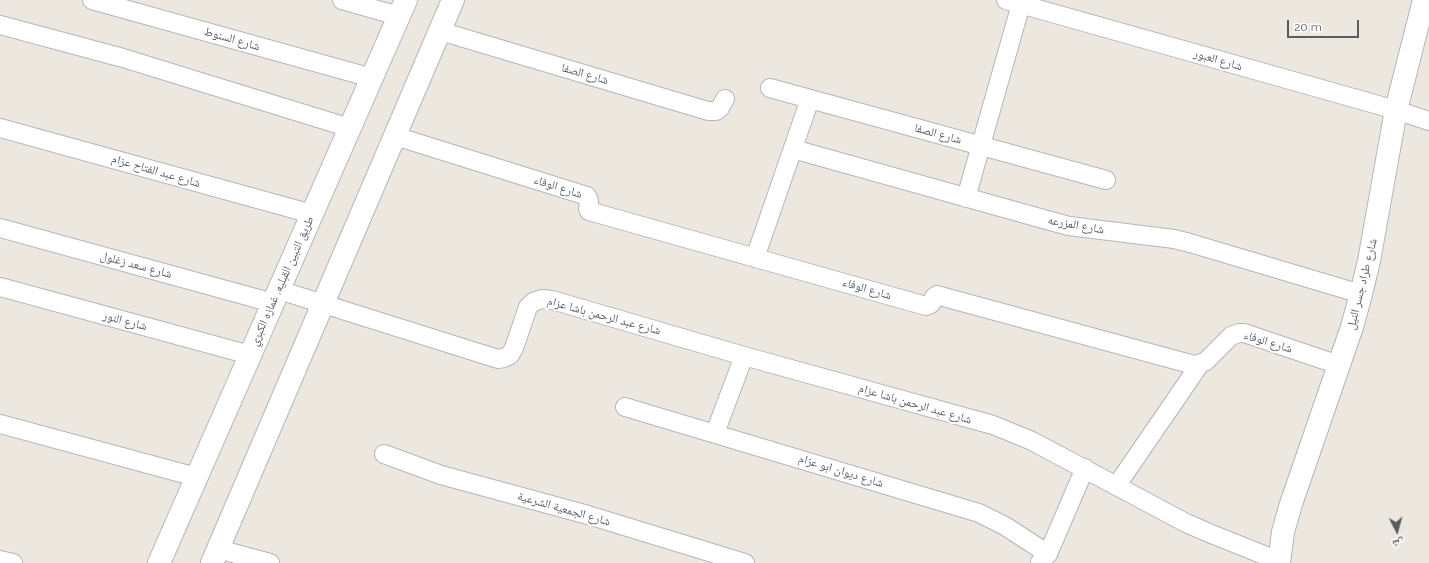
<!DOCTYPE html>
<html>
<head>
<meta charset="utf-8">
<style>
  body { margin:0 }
  #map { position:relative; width:1429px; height:563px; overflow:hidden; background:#ece8df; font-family:Raleway,"Noto Naskh Arabic",sans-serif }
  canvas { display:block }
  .north { position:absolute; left:1377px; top:511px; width:40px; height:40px; -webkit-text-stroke:3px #fff; paint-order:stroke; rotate:174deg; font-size:11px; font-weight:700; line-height:16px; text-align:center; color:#585d61 }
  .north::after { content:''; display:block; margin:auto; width:14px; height:18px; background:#585d61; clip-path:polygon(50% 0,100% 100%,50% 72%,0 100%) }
  .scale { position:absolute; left:1287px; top:20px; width:72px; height:18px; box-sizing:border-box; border:2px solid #585d61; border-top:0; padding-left:5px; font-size:12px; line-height:14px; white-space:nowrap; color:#585d61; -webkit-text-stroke:3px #fff; paint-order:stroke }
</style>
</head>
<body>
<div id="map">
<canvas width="1429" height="563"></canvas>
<div class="north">ش</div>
<div class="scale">20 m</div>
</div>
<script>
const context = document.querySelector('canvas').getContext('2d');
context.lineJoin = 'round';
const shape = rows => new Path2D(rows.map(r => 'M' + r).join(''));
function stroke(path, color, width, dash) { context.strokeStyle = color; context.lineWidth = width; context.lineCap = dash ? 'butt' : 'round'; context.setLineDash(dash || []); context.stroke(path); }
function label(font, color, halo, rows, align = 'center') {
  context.font = font + ' Raleway,"Noto Naskh Arabic",sans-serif'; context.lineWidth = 4; context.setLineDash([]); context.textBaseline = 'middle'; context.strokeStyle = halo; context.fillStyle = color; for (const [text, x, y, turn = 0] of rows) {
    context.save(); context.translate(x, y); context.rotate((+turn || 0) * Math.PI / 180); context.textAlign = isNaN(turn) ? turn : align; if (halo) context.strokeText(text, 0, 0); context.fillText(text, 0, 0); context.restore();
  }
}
const minor = shape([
  [92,0,372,78],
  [342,0,399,16],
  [1006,0,1396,110,1429,121],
  [0,25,123,58,350,128],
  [440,31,708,111,716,111,720,108,725,99],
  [770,88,1106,180],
  [0,128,312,214],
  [395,136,587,196,589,201,588,209,589,211,926,306,931,304,934,297,937,295,940,296,1194,365,1200,364,1206,361,1231,336,1239,333,1244,333,1339,365],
  [793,149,1054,222,1069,226,1174,239,1190,243,1361,294],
  [966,198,1021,4],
  [0,228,273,303],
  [755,258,810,99],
  [0,287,250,355],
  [279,290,498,359,504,358,510,355,514,348,528,307,533,302,542,299,552,300,744,356,993,425,1032,441,1186,523,1209,533,1279,561],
  [625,407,979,513,1005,526,1048,554],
  [0,424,196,477],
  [715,433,744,356],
  [384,454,441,475,588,515,745,563],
  [1117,485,1200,364],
  [218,549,270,563],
  [0,560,13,563],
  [1040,562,1048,554,1085,468]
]);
const tertiary = shape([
  [159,563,406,0],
  [212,563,453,0],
  [1279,563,1283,532,1291,504,1352,327,1361,294,1369,261,1396,110,1424,0]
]);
const streetNames = [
  ["شارع السنوط",232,39,16],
  ["شارع العبور",1218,60,16],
  ["شارع الصفا",585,74,16],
  ["شارع الصفا",938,134,15],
  ["شارع عبد الفتاح عزام",156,171,16],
  ["شارع الوفاء",558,187,18],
  ["شارع المزرعه",1076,225,10],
  ["شارع سعد زغلول",136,265,15],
  ["طريق التبين القبليه, غمازه الكبري",282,281,-66],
  ["شارع طراد جسر النيل",1362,284,-76],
  ["شارع الوفاء",867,289,16],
  ["شارع عبد الرحمن باشا عزام",604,316,15],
  ["شارع النور",125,321,15],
  ["شارع الوفاء",1268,342,17],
  ["شارع عبد الرحمن باشا عزام",915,404,16],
  ["شارع ديوان ابو عزام",841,471,17],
  ["شارع الجمعية الشرعية",564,509,16]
];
stroke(minor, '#b2b6ba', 20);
stroke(tertiary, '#b2b6ba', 24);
stroke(minor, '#fff', 18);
stroke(tertiary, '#fff', 22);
label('12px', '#585d61', '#fff', streetNames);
</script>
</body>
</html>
